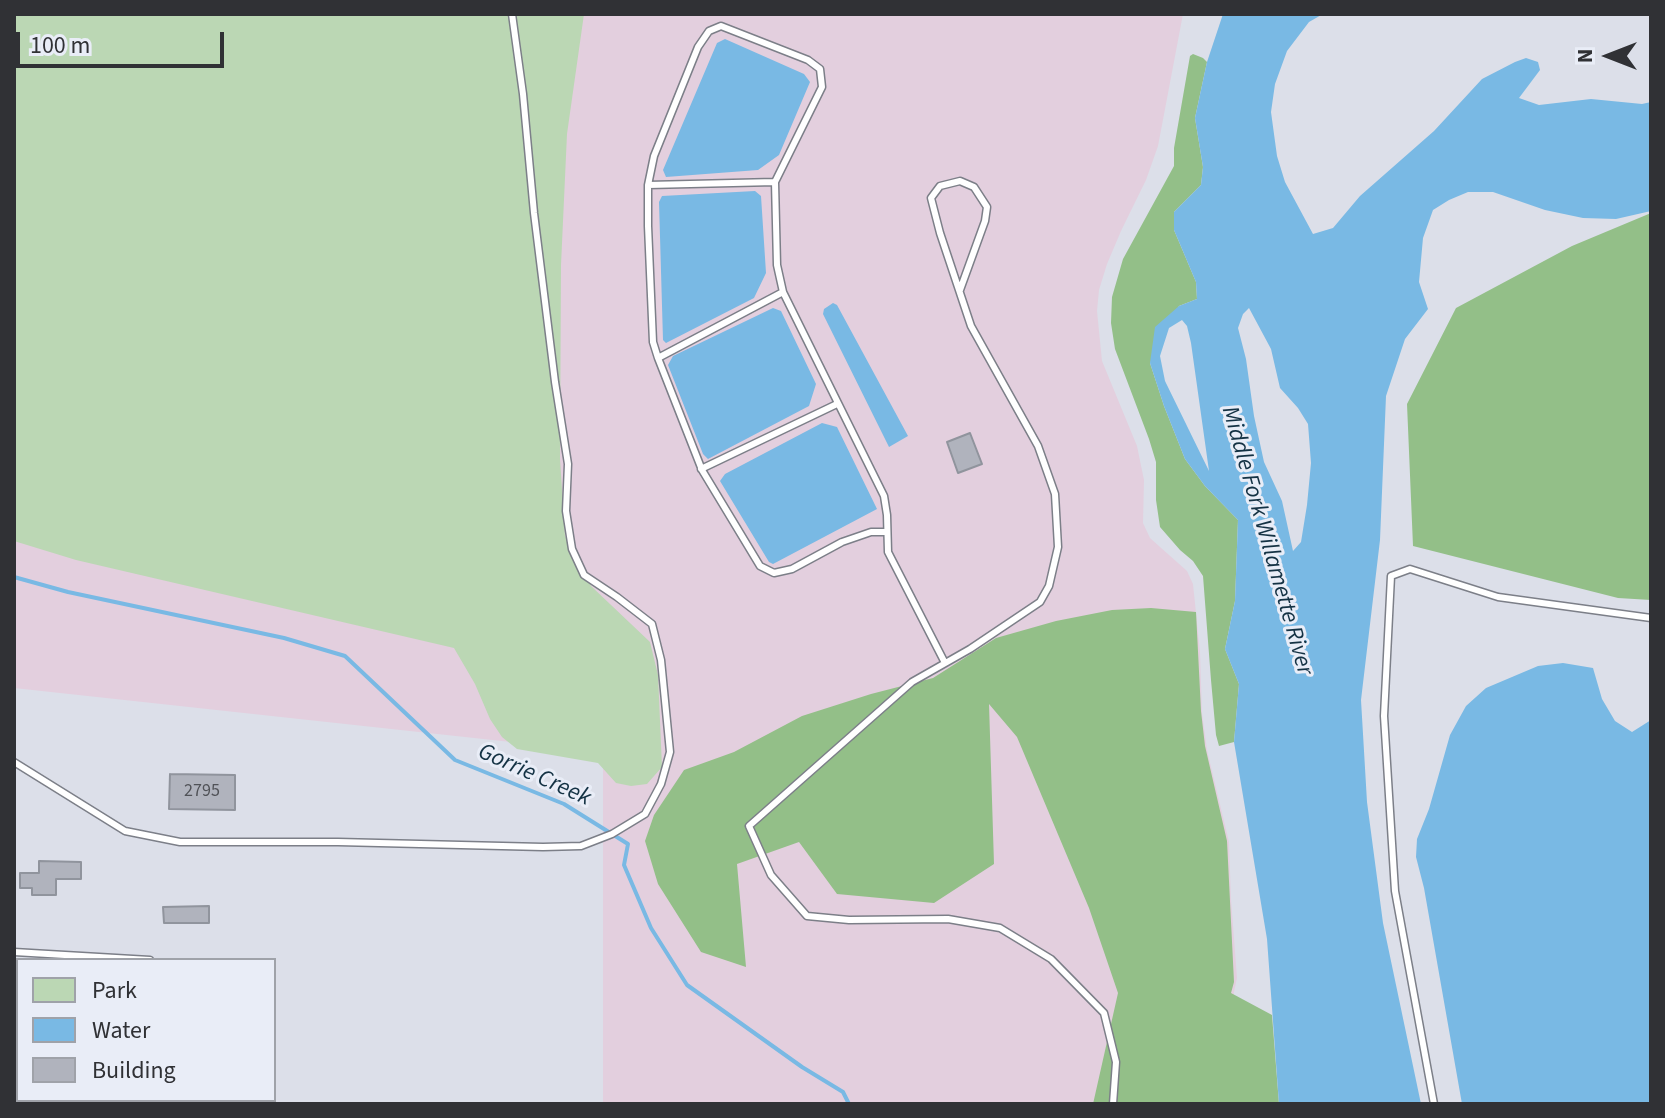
<!DOCTYPE html>
<html>
<head>
<meta charset="utf-8">
<style>
  body { margin:0 }
  #map { position:relative; width:1665px; height:1118px; overflow:hidden; background:#dcdfe9; font-family:"Source Sans 3",sans-serif }
  canvas { display:block }
  .frame { position:absolute; inset:0; border:16px solid #303135; pointer-events:none }
  .legend { position:absolute; left:16px; top:958px; width:260px; height:144px; box-sizing:border-box; background:#e9edf7; border:2px solid #9fa2a9; margin:0; padding:10px 14px; list-style:none; font-size:24px; color:#303135 }
  .legend li { display:flex; align-items:center; gap:16px; height:40px }
  .legend b { width:40px; border:2px solid #9fa2a9 }
  .north { position:absolute; left:1569px; top:16px; width:80px; height:80px; -webkit-text-stroke:6px #e9edf7; paint-order:stroke; rotate:270deg; font-size:22px; font-weight:700; line-height:32px; text-align:center; color:#303135 }
  .north::after { content:''; display:block; margin:auto; width:28px; height:36px; background:#303135; clip-path:polygon(50% 0,100% 100%,50% 72%,0 100%) }
  .scale { position:absolute; left:16px; top:32px; width:208px; height:36px; box-sizing:border-box; border:4px solid #303135; border-top:0; padding-left:10px; font-size:24px; line-height:28px; white-space:nowrap; color:#303135; -webkit-text-stroke:6px #e9edf7; paint-order:stroke }
</style>
</head>
<body>
<div id="map">
<canvas width="1665" height="1118"></canvas>
<div class="frame"></div>
<ul class="legend">
<li><b style="height:22px;background:#bbd7b4"></b>Park</li>
<li><b style="height:22px;background:#79b9e4"></b>Water</li>
<li><b style="height:22px;background:#b0b3bd"></b>Building</li>
</ul>
<div class="north">N</div>
<div class="scale">100 m</div>
</div>
<script>
const context = document.querySelector('canvas').getContext('2d');
context.lineJoin = 'round';
function paint(path, color) { context.fillStyle = color; context.fill(path, 'evenodd'); }
const shape = rows => new Path2D(rows.map(r => 'M' + r).join(''));
function stroke(path, color, width, dash) { context.strokeStyle = color; context.lineWidth = width; context.lineCap = dash ? 'butt' : 'round'; context.setLineDash(dash || []); context.stroke(path); }
function label(font, color, halo, rows, align = 'center') {
  context.font = font + ' "Source Sans 3",sans-serif'; context.lineWidth = 6; context.setLineDash([]); context.textBaseline = 'middle'; context.strokeStyle = halo; context.fillStyle = color; for (const [text, x, y, turn = 0] of rows) {
    context.save(); context.translate(x, y); context.rotate((+turn || 0) * Math.PI / 180); context.textAlign = isNaN(turn) ? turn : align; if (halo) context.strokeText(text, 0, 0); context.fillText(text, 0, 0); context.restore();
  }
}
const industrial = shape([
  [14,14,1183,14,1158,146,1146,180,1121,231,1107,264,1099,290,1097,311,1102,361,1137,446,1144,480,1143,523,1150,538,1187,571,1193,584,1200,652,1202,713,1207,750,1229,842,1231,899,1237,978,1234,992,1234,1023,1242,1104,603,1104,603,752,14,688]
]);
const green = shape([
  [14,14,584,14,567,134,561,265,560,459,565,536,591,586,650,642,658,675,662,767,647,784,631,786,616,783,598,763,517,749,502,737,490,719,475,684,454,648,76,560,14,541]
]);
const forest = shape([
  [1193,54,1203,58,1207,62,1195,118,1203,167,1201,185,1174,212,1174,230,1196,282,1197,299,1179,306,1150,363,1164,406,1185,459,1205,486,1238,520,1235,601,1225,649,1239,684,1234,742,1219,746,1216,735,1211,680,1203,576,1193,561,1180,550,1160,527,1156,500,1156,462,1149,439,1115,349,1111,323,1112,297,1123,259,1174,166,1174,148,1190,56],
  [1651,213,1651,600,1618,598,1413,546,1407,404,1456,308,1572,246],
  [1151,608,1196,612,1201,711,1205,746,1227,841,1234,982,1231,993,1272,1015,1279,1104,1093,1104,1118,993,1089,908,1017,737,989,704,994,864,934,903,837,894,799,842,737,864,746,967,701,952,658,884,645,841,654,815,684,770,734,752,802,716,871,694,933,678,996,638,1056,621,1112,610]
]);
const water = shape([
  [1223,14,1323,14,1309,22,1287,51,1275,84,1271,112,1277,156,1285,182,1313,234,1333,228,1360,196,1434,131,1482,79,1515,62,1526,58,1538,62,1540,70,1519,98,1539,105,1591,99,1642,104,1651,102,1651,211,1616,219,1583,218,1545,210,1493,192,1468,192,1449,200,1433,210,1423,238,1419,282,1428,309,1405,339,1386,396,1380,540,1361,700,1367,802,1383,923,1421,1104,1279,1104,1267,939,1234,742,1239,684,1225,649,1235,601,1238,520,1205,486,1185,459,1164,406,1150,363,1155,327,1179,306,1197,299,1196,282,1174,230,1174,212,1201,185,1203,167,1195,118,1207,62],
  [1249,308,1271,349,1280,388,1298,408,1308,424,1311,463,1307,505,1301,542,1293,551,1282,501,1264,462,1254,416,1246,359,1238,328,1243,314],
  [1182,320,1187,326,1191,343,1209,471,1165,381,1160,356,1169,328],
  [725,39,804,74,810,82,779,155,758,170,666,177,663,170,717,43],
  [755,191,761,196,766,273,754,298,666,343,663,340,659,202,662,196],
  [833,303,837,305,908,436,889,447,823,314,824,309],
  [773,308,781,311,816,384,809,406,708,459,703,454,668,365,673,356],
  [822,423,837,427,877,509,773,564,769,562,720,481,725,474],
  [1563,663,1593,668,1602,699,1615,721,1632,732,1651,720,1651,1104,1462,1104,1424,888,1416,857,1417,839,1429,809,1450,735,1466,706,1486,688,1538,666]
]);
const stream = shape([
  [14,577,68,592,284,638,345,656,455,760,564,804,628,844,624,865,651,928,687,985,802,1067,843,1092,849,1104]
]);
const building = shape([
  [970,433,982,464,958,473,947,442,970,433],
  [170,774,235,775,235,810,169,809,170,774],
  [39,861,81,862,81,879,56,879,56,895,32,895,32,888,20,888,20,873,39,873,39,861],
  [209,906,209,923,164,923,163,907,209,906]
]);
const service = shape([
  [648,185,775,182],
  [960,290,985,221,987,207,974,187,960,181,940,186,931,198,940,233,971,326,1038,446,1055,494,1058,547,1049,586,1040,602,970,649,912,682,749,826,771,875,807,916,849,920,948,919,1000,928,1051,959,1104,1013,1116,1062,1113,1104],
  [658,358,783,292],
  [701,469,837,404],
  [887,532,871,532,842,542,792,569,774,573,760,566,702,470,658,358,653,342,648,226,648,185,654,156,698,47,709,31,721,26,808,60,820,69,822,87,775,182,777,265,783,292,884,496,887,515,888,552,945,663],
  [14,762,125,831,180,842,338,842,543,847,581,846,612,834,645,814,661,784,670,752,661,660,652,624,617,597,584,575,572,549,566,511,568,464,555,382,534,213,523,94,512,14],
  [14,952,150,960],
  [1434,1104,1395,891,1384,716,1391,576,1410,569,1498,597,1651,618]
]);
const numberNames = [
  ["2795",202,792]
];
const waterNames = [
  ["Middle Fork Willamette River",1266,541,74],
  ["Gorrie Creek",534,776,24]
];
paint(industrial, '#e3cfde');
paint(green, '#bbd7b4');
paint(forest, '#93bf88');
paint(water, '#79b9e4');
stroke(stream, '#79b9e4', 4);
paint(building, '#b0b3bd');
stroke(building, '#90949d', 2);
stroke(service, '#7c7f88', 9);
stroke(service, '#fff', 6);
label('18px', '#505257', null, numberNames);
label('italic 24px', '#143244', '#e9edf7', waterNames);
</script>
</body>
</html>
